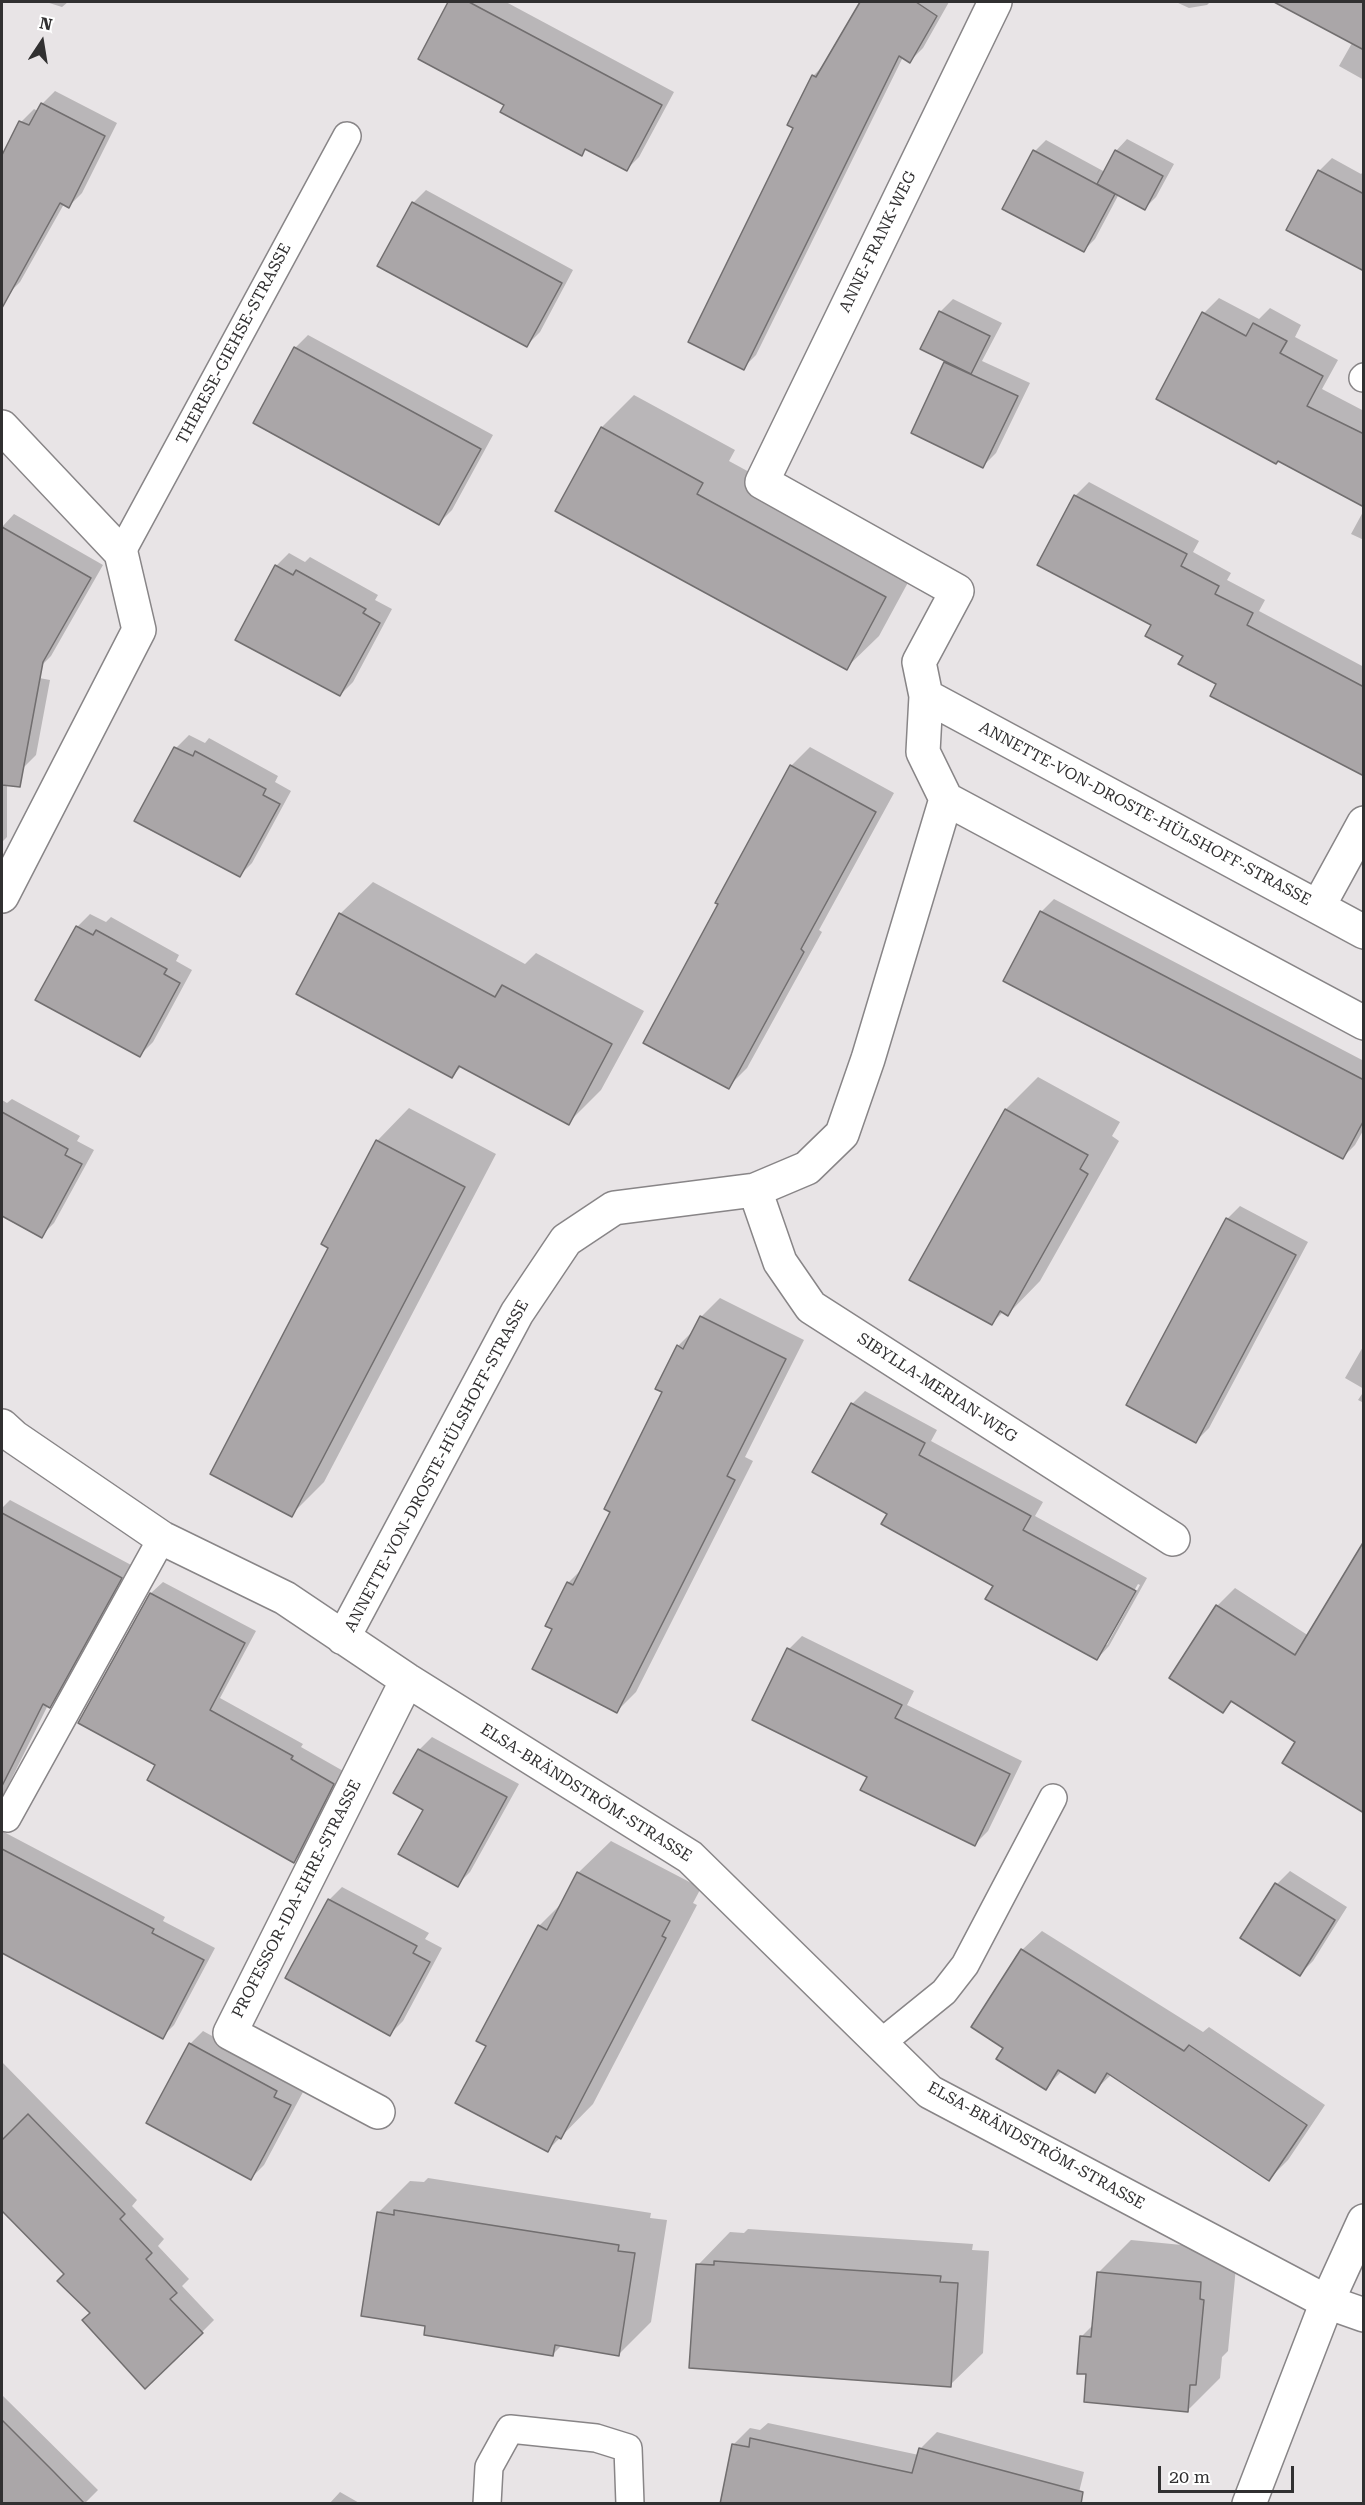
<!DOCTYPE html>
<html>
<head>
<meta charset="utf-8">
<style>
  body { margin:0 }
  #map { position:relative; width:1365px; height:2505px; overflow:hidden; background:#e8e4e6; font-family:"Roboto Serif",serif }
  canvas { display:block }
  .frame { position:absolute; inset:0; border:3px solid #313031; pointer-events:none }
  .north { position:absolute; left:12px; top:12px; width:60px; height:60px; -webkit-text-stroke:4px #fff; paint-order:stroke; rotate:12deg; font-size:16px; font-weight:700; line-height:24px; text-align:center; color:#313031 }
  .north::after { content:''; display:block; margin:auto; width:21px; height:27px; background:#313031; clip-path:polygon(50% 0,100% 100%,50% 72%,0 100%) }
  .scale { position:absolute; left:1158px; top:2466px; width:136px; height:27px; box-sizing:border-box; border:3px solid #313031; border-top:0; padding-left:8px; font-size:18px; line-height:21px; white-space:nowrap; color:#313031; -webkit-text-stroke:4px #fff; paint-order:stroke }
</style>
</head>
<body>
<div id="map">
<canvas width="1365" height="2505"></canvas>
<div class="frame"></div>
<div class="north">N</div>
<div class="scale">20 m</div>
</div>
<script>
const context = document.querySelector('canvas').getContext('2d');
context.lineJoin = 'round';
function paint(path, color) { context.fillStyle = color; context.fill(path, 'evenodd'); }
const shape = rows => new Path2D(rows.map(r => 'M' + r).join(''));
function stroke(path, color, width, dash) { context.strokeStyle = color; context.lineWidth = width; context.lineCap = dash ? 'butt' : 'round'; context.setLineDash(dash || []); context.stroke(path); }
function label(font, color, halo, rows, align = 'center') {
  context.font = font + ' "Roboto Serif",serif'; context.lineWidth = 5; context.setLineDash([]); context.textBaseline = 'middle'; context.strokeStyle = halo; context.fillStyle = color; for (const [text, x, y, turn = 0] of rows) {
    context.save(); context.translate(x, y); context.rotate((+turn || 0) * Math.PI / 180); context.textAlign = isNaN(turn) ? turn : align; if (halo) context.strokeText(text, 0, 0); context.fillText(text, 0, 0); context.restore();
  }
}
const shadow = shape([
  [46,2,68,2,62,7],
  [450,2,506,2,674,92,639,157,626,170,587,148,581,154,506,105,420,59],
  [862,2,949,2,923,48,910,61,903,57,756,355,743,368,795,127,813,76,826,63],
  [1176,2,1210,2,1207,5,1189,8],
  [1278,2,1329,2,1335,15,1338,15,1333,2,1349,2,1359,27,1347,39],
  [1364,22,1364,80,1339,66],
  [55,91,117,123,82,193,69,206,64,204,20,282,7,295,2,291,2,158,21,122,34,109,38,111,42,104],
  [1127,139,1174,164,1156,197,1145,208,1119,194,1095,239,1084,250,1035,151,1046,140,1105,172,1116,151],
  [1332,158,1361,174,1364,171,1364,269,1288,229,1319,171],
  [426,190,573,270,540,332,527,345,413,203],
  [1219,298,1259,319,1270,308,1301,325,1295,337,1338,360,1322,389,1364,411,1364,505,1204,313],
  [953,299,1002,323,982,361,1030,383,996,453,983,466,946,363,948,361,940,312],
  [308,335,493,435,452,510,439,523,295,348],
  [634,395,735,450,729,461,918,564,879,636,846,668,602,427],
  [1089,482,1199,541,1193,552,1231,573,1227,580,1265,600,1259,611,1364,667,1364,770,1218,684,1153,624,1039,565,1076,495],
  [1364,510,1364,540,1351,534],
  [14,514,103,565,51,656,38,669,2,647,2,527],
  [289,553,305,562,310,557,378,595,375,600,392,609,353,682,340,695,276,566],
  [2,671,50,680,36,755,23,768,7,765,7,837,2,842],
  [189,735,205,743,209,738,278,776,275,782,291,791,252,863,239,876,136,820,176,748],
  [810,747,894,793,819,930,822,932,747,1068,728,1087,720,904,791,766],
  [373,882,525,964,536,953,644,1011,601,1090,568,1123,462,1066,452,1076,340,914],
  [1054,899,1364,1061,1364,1129,1355,1145,1342,1158,1041,912],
  [90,914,106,922,111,917,179,955,176,961,192,970,153,1042,140,1055,77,927],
  [1038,1077,1120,1122,1112,1136,1119,1141,1040,1281,1008,1314,1004,1311,992,1323,911,1279,1006,1109],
  [12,1099,80,1136,77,1141,94,1150,54,1223,41,1236,2,1214,2,1100,7,1103],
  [409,1108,496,1154,324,1482,291,1515,330,1247,377,1141],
  [1240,1206,1308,1242,1209,1428,1196,1441,1227,1219],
  [720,1298,804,1340,745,1457,753,1461,636,1692,617,1711,554,1629,568,1583,584,1567,612,1512,664,1391,678,1346,695,1329,701,1317],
  [1364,1345,1364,1389,1345,1378],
  [865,1391,937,1430,931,1441,1043,1502,1035,1516,1147,1578,1109,1646,1097,1659,995,1585,889,1513,852,1404],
  [1138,1584,1140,1585,1107,1645,1103,1645],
  [1364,1391,1364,1403,1358,1400],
  [10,1500,133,1566,62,1694,50,1706,48,1705,2,1798,2,1585,11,1567,2,1562,2,1508],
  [163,1582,256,1631,220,1698,303,1744,301,1747,345,1772,305,1850,294,1862,157,1765,80,1722,151,1593],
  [1235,1588,1309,1636,1297,1742,1233,1701,1223,1711,1171,1678,1217,1606],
  [802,1636,914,1691,907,1705,1022,1761,988,1831,975,1844,869,1776,789,1649],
  [432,1737,519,1784,470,1872,457,1885,425,1809,419,1750],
  [2,1831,165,1917,163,1921,215,1948,174,2025,162,2037,19,1941,2,1932],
  [611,1841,701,1888,693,1903,697,1905,593,2104,548,2150,488,2045,539,1926,563,1902,578,1873],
  [1290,1871,1347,1907,1313,1961,1300,1974,1242,1938,1277,1884],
  [342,1887,429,1933,425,1939,442,1948,403,2021,390,2034,329,1900],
  [1042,1931,1203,2032,1209,2027,1325,2105,1288,2160,1269,2179,1112,2074,1094,2091,1062,2071,1045,2088,1005,2048,973,2027,1022,1950],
  [203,2031,289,2078,286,2083,303,2092,264,2165,251,2178,190,2044],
  [2,2062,137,2200,132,2206,164,2239,158,2246,189,2279,182,2286,214,2320,202,2332,92,2313,66,2274,2,2210],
  [428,2178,651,2213,650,2218,667,2220,651,2322,619,2354,562,2345,553,2354,378,2213,410,2181,424,2182],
  [748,2229,973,2244,972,2250,989,2251,983,2353,950,2385,698,2265,730,2232,744,2233],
  [1131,2240,1233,2250,1236,2267,1228,2351,1222,2357,1220,2378,1187,2411,1088,2373,1082,2336,1093,2325,1098,2273],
  [2,2395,98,2490,84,2504,2,2504],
  [768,2423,919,2455,921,2448,937,2432,1084,2472,1076,2504,734,2444,750,2428,760,2430],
  [340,2492,361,2504,329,2504]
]);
const building = shape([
  [448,2,469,2,662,105,627,171,585,149,582,156,500,112,504,105,418,59,448,2],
  [860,2,916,2,937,16,910,63,899,56,744,370,688,342,793,128,787,125,812,75,816,77,860,2],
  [1274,2,1364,2,1364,50,1274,2],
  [41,103,105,136,69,208,60,203,2,308,2,155,19,121,29,125,41,103],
  [1033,150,1115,194,1084,252,1002,209,1033,150],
  [1115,150,1163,176,1145,210,1097,184,1115,150],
  [1318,170,1364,194,1364,271,1286,230,1318,170],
  [412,202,562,283,527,347,377,266,412,202],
  [939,311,990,336,971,374,920,349,939,311],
  [1202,312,1246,336,1253,323,1287,341,1280,353,1323,376,1307,406,1364,434,1364,507,1278,461,1276,464,1156,399,1202,312],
  [294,347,481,449,439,525,253,423,294,347],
  [944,362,1018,396,983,468,911,433,944,362],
  [601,427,703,483,697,494,886,597,847,670,555,511,601,427],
  [1074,495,1187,554,1181,566,1219,586,1215,594,1253,613,1247,625,1364,687,1364,776,1210,696,1216,684,1178,664,1183,656,1145,636,1151,625,1037,565,1074,495],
  [2,527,91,578,43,662,20,787,2,785,2,527],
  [275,565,293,575,296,570,366,609,363,613,380,623,340,696,235,640,275,565],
  [174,747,193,756,195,751,266,789,263,795,280,804,240,877,134,821,174,747],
  [790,765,876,812,801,949,804,952,729,1089,643,1043,718,904,715,903,790,765],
  [1040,911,1364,1080,1364,1120,1343,1159,1003,981,1040,911],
  [339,913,495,997,502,985,612,1044,569,1125,459,1066,452,1078,296,994,339,913],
  [76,926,93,935,96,930,167,969,164,974,180,983,140,1057,35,1000,76,926],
  [1005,1109,1088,1155,1080,1169,1088,1174,1008,1316,1000,1311,992,1325,909,1280,1005,1109],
  [2,1112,68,1149,65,1155,82,1164,42,1238,2,1216,2,1112],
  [376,1140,465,1187,292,1517,210,1474,328,1248,321,1244,376,1140],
  [1226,1218,1296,1255,1196,1443,1126,1405,1226,1218],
  [700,1316,786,1359,727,1476,735,1480,617,1713,532,1669,552,1629,545,1626,567,1582,573,1585,610,1512,604,1509,662,1392,655,1389,677,1345,683,1349,700,1316],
  [851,1403,925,1443,919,1455,1031,1516,1023,1530,1136,1591,1097,1660,985,1599,993,1586,881,1524,887,1514,812,1472,851,1403],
  [2,1513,122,1578,50,1708,43,1704,2,1786,2,1513],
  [1364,1541,1364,1813,1282,1763,1295,1742,1231,1701,1223,1713,1169,1678,1216,1605,1295,1655,1364,1541],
  [150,1593,245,1643,210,1710,293,1756,291,1759,334,1784,294,1863,147,1780,155,1765,78,1723,150,1593],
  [787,1648,902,1705,895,1718,1010,1774,975,1846,860,1790,867,1777,752,1720,787,1648],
  [418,1749,507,1797,458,1887,398,1854,423,1810,393,1793,418,1749],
  [2,1849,154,1929,152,1933,204,1960,163,2039,2,1953,2,1849],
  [577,1872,670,1921,662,1936,666,1938,561,2139,556,2136,548,2152,455,2103,486,2046,476,2041,538,1925,547,1930,577,1872],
  [1275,1883,1335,1920,1300,1976,1240,1938,1275,1883],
  [328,1899,417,1946,413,1953,430,1962,390,2036,285,1978,328,1899],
  [1021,1949,1184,2051,1189,2045,1307,2125,1269,2181,1107,2073,1095,2093,1058,2070,1046,2090,996,2059,1003,2048,971,2027,1021,1949],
  [189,2043,277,2091,274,2097,291,2105,251,2180,146,2123,189,2043],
  [28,2114,125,2214,120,2219,152,2253,146,2259,177,2293,170,2299,203,2333,145,2389,82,2320,90,2313,57,2281,64,2274,2,2211,2,2140,28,2114],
  [394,2210,619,2245,618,2251,635,2253,619,2356,555,2345,553,2356,424,2335,425,2326,361,2316,377,2212,394,2215,394,2210],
  [714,2261,941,2276,940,2282,958,2283,951,2387,689,2368,696,2264,714,2265,714,2261],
  [1097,2272,1201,2282,1200,2299,1204,2300,1196,2385,1190,2385,1188,2412,1084,2402,1086,2374,1077,2374,1080,2336,1091,2337,1097,2272],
  [2,2420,53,2471,85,2504,2,2504,2,2420],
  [750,2438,912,2473,919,2448,1083,2492,1081,2504,720,2504,732,2444,749,2447,750,2438]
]);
const service = shape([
  [1363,378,1364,377],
  [121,553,347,136],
  [7,1818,162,1538],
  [881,2043,944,1992,965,1965,1053,1798],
  [487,2504,489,2467,510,2429,596,2438,628,2448,630,2504]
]);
const minor = shape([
  [2,427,121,553,139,630,2,896],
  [926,696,1364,932],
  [946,799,1364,1023],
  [1318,907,1364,823],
  [755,1190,780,1262,811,1307,1173,1539],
  [2,1426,14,1437,162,1538,285,1598,407,1680,690,1857,930,2092,1327,2302,1364,2315],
  [343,1638,517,1313,566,1240,614,1208,755,1190,807,1168,842,1134,868,1059,946,799,923,752,926,696,919,662,957,591,762,482,995,2],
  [378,2112,230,2033,407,1680]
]);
const secondary = shape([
  [1249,2504,1327,2302,1364,2221]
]);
const streetNames = [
  ["ANNE-FRANK-WEG",878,242,-64],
  ["THERESE-GIEHSE-STRASSE",234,344,-62],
  ["ANNETTE-VON-DROSTE-HÜLSHOFF-STRASSE",1145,814,28],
  ["SIBYLLA-MERIAN-WEG",937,1388,33],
  ["ANNETTE-VON-DROSTE-HÜLSHOFF-STRASSE",437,1466,-62],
  ["ELSA-BRÄNDSTRÖM-STRASSE",586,1793,32],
  ["PROFESSOR-IDA-EHRE-STRASSE",297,1899,-63],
  ["ELSA-BRÄNDSTRÖM-STRASSE",1036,2146,29]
];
paint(shadow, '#0003');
paint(building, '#aaa6a8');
stroke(building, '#716e6f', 1.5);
stroke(service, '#888587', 30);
stroke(minor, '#888587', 36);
stroke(secondary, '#888587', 36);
stroke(service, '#fff', 27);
stroke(minor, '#fff', 33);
stroke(secondary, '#fff', 33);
label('16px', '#313031', '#fff', streetNames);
</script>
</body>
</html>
